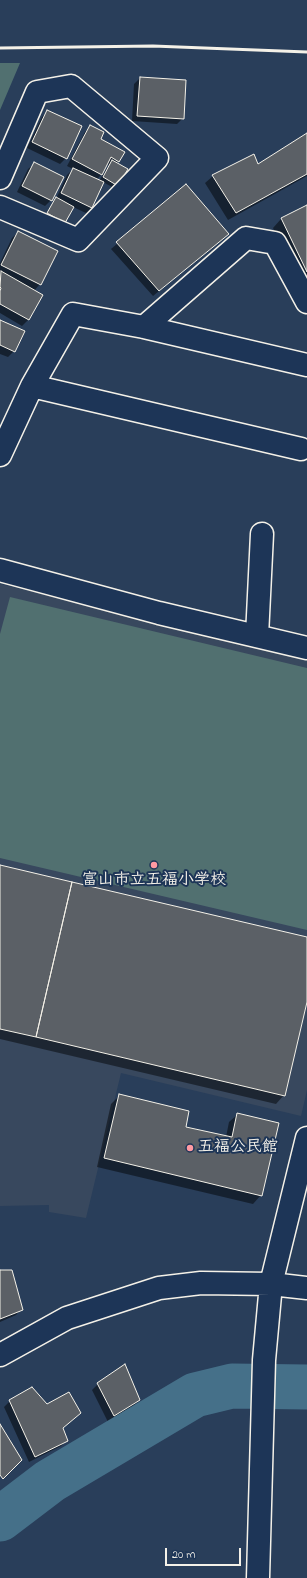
<!DOCTYPE html>
<html>
<head>
<meta charset="utf-8">
<style>
  body { margin:0 }
  #map { position:relative; width:307px; height:1578px; overflow:hidden; background:#293e5a; font-family:"Indie Flower",sans-serif }
  canvas { display:block }
  .scale { position:absolute; left:165px; top:1548px; width:76px; height:18px; box-sizing:border-box; border:2px solid #f4f1e8; border-top:0; padding-left:5px; font-size:12px; line-height:14px; white-space:nowrap; color:#f4f1e8; -webkit-text-stroke:3px #1d3557; paint-order:stroke }
</style>
</head>
<body>
<div id="map">
<canvas width="307" height="1578"></canvas>
<div class="scale">20 m</div>
</div>
<script>
const context = document.querySelector('canvas').getContext('2d');
context.lineJoin = 'round';
function paint(path, color) { context.fillStyle = color; context.fill(path, 'evenodd'); }
const shape = rows => new Path2D(rows.map(r => 'M' + r).join(''));
function stroke(path, color, width, dash) { context.strokeStyle = color; context.lineWidth = width; context.lineCap = dash ? 'butt' : 'round'; context.setLineDash(dash || []); context.stroke(path); }
function label(font, color, halo, rows, align = 'center') {
  context.font = font + ' "Indie Flower","Klee One",sans-serif'; context.lineWidth = 4; context.setLineDash([]); context.textBaseline = 'middle'; context.strokeStyle = halo; context.fillStyle = color; for (const [text, x, y, turn = 0] of rows) {
    context.save(); context.translate(x, y); context.rotate((+turn || 0) * Math.PI / 180); context.textAlign = isNaN(turn) ? turn : align; if (halo) context.strokeText(text, 0, 0); context.fillText(text, 0, 0); context.restore();
  }
}
const built = shape([
  [0,584,307,657,307,1090,301,1116,121,1073,86,1218,49,1212,49,1205,0,1206]
]);
const green = shape([
  [0,63,20,63,0,110],
  [10,597,307,668,307,930,0,858,0,634]
]);
const shadow = shape([
  [140,78,183,118,177,124,132,121,134,84],
  [48,111,66,158,60,164,27,148,42,117],
  [91,126,100,139,119,161,116,164,127,170,114,188,103,182,92,207,86,213,73,207,65,222,45,217,56,199,67,175,73,169,67,166,85,132],
  [107,164,109,165,99,181,96,180,101,175],
  [307,134,307,176,228,220,205,183,213,176,258,166],
  [34,164,51,200,45,206,17,192,28,169],
  [186,185,222,240,153,296,111,249],
  [307,207,307,288,303,289,273,228,281,219],
  [18,232,40,284,34,291,42,296,28,320,22,326,0,313,0,263,12,238],
  [0,321,14,351,8,357,0,354],
  [0,866,307,939,307,998,284,1095,276,1104,0,1039],
  [120,1095,185,1127,226,1137,229,1122,238,1114,261,1195,253,1204,97,1167,111,1104],
  [0,1271,21,1309,16,1315,0,1322],
  [98,1384,139,1400,133,1406,108,1422,92,1390],
  [10,1401,62,1428,67,1440,61,1446,29,1462,4,1407]
]);
const river = shape([
  [0,1519,50,1481,195,1395,232,1386,307,1387]
]);
const building = shape([
  [140,77,186,80,184,119,137,116,140,77],
  [47,110,82,126,67,159,32,142,47,110],
  [90,125,104,132,101,139,125,152,119,162,111,157,102,175,72,159,90,125],
  [307,133,307,174,236,213,212,175,254,154,258,164,307,133],
  [112,160,128,169,118,186,103,177,112,160],
  [34,162,64,177,52,201,22,186,34,162],
  [73,168,104,182,92,208,61,193,73,168],
  [186,184,229,234,159,291,116,242,186,184],
  [56,197,74,207,65,223,47,213,56,197],
  [307,205,307,272,281,218,307,205],
  [18,231,58,251,41,285,1,265,18,231],
  [1,271,43,295,29,320,0,304,0,291,1,288,0,287,1,271],
  [0,320,25,331,15,352,0,345,0,320],
  [0,865,72,882,36,1037,0,1029,0,865],
  [72,882,307,937,307,1002,285,1096,36,1037,72,882],
  [119,1094,189,1111,186,1127,232,1137,237,1113,279,1123,262,1196,104,1158,119,1094],
  [0,1270,12,1270,23,1310,0,1319,0,1270],
  [125,1364,140,1400,114,1416,97,1383,125,1364],
  [32,1387,47,1404,69,1392,81,1413,63,1428,68,1441,35,1457,9,1400,32,1387],
  [0,1424,22,1460,3,1479,0,1475,0,1424]
]);
const street = shape([
  [0,178,37,92,71,86,157,158,78,240,0,207],
  [144,327,246,238,275,243,307,302],
  [32,386,301,449],
  [0,455,32,386,73,314,144,327,307,365],
  [0,570,159,613,307,648],
  [257,636,262,534],
  [0,1355,67,1318,159,1288,201,1283,271,1284,307,1288],
  [258,1578,264,1360,271,1284,307,1138]
]);
const rail = shape([
  [0,48,153,46,307,52]
]);
const markers = [
  [154,865,4,"#ff9aa2"],
  [190,1148,4,"#ff9aa2"]
];
const poiNames = [
  ["富山市立五福小学校",154,881],
  ["五福公民館",198,1148,"left"]
];
paint(built, '#38485e');
paint(green, '#517070');
paint(shadow, '#0007');
stroke(river, '#457089', 45);
paint(building, '#5b6066');
stroke(building, '#f4f1e8', 1);
stroke(street, '#f4f1e8', 25);
stroke(street, '#1d3557', 22);
stroke(rail, '#f4f1e8', 3);
for (const [x, y, r, color] of markers) { const dot = new Path2D(); dot.arc(x, y, r, 0, 2 * Math.PI); context.fillStyle = color; context.fill(dot); stroke(dot, '#1d3557', 1.5); }
label('bold 16px', '#f4f1e8', '#1d3557', poiNames);
</script>
</body>
</html>
